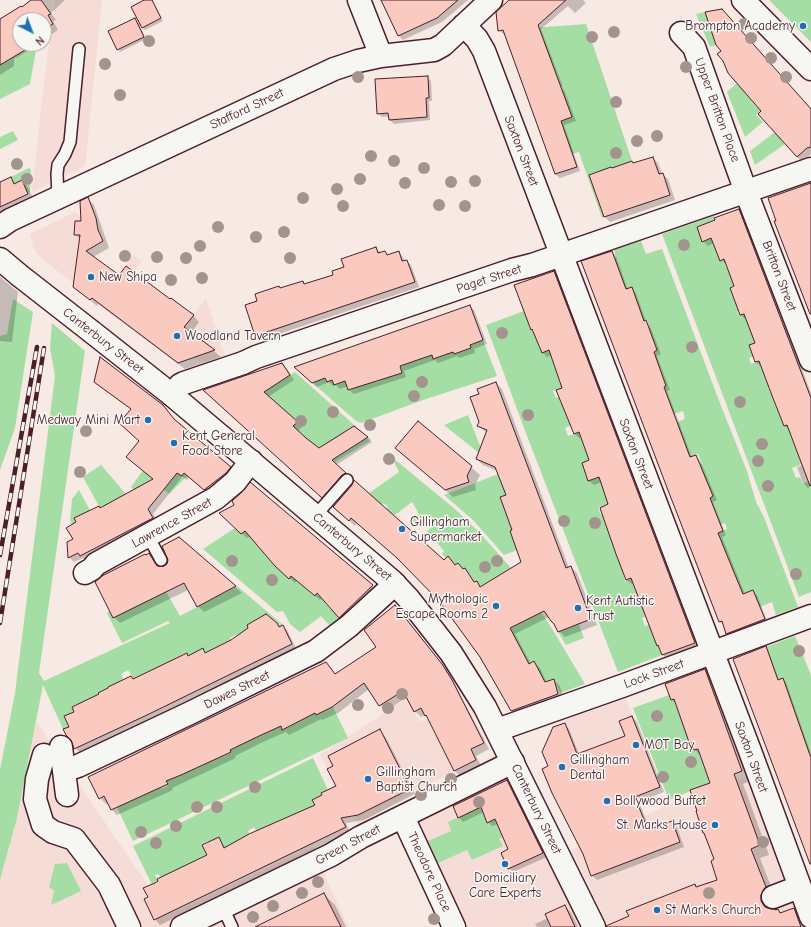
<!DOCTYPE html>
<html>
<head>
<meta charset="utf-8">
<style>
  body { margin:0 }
  #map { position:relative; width:811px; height:927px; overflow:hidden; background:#f7e9e3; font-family:"Comic Neue",sans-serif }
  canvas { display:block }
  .north { position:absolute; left:12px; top:12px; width:40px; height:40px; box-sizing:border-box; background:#f6f6f2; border:1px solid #b1a0a2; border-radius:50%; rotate:138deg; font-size:11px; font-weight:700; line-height:16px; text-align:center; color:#4a1f2b }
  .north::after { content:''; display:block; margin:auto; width:14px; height:18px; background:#1f6fb2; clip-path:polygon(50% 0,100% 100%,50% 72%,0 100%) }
</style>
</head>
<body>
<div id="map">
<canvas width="811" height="927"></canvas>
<div class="north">N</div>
</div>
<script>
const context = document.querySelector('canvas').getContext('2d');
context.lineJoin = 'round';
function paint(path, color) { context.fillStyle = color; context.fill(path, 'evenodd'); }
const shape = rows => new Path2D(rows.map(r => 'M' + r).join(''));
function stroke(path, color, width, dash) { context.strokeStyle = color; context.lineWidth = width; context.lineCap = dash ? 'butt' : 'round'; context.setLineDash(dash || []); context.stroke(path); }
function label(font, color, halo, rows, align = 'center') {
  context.font = font + ' "Comic Neue",sans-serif'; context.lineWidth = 3; context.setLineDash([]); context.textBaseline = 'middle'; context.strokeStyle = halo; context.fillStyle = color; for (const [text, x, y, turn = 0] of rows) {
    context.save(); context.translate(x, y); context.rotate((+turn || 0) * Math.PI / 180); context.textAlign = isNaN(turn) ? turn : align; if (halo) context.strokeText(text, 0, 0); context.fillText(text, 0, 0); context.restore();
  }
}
const built = shape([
  [55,0,102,0,85,166,32,192,44,83],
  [75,212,81,217,82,239,79,238,78,246,93,256,92,258,97,262,98,260,112,270,118,276,134,255,142,261,127,280,148,283,166,296,156,310,160,313,171,298,194,314,206,299,225,355,202,363,193,357,178,363,94,299,90,300,73,287,73,283,41,258,33,247,30,234],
  [427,685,457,690,414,712,420,722,462,701,484,743,471,749,476,760,413,792,358,825,320,755],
  [626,699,647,754,548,766,542,752,553,727,578,715],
  [36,721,168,915,314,846,329,886,349,927,0,927,0,880,17,818],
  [759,773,811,927,609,927,571,850,688,796],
  [509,776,579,927,444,927,400,833]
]);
const green = shape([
  [769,0,811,0,811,42],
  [705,12,716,45,710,47,696,14],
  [586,24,632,161,618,185,611,167,589,175,604,217,602,218,579,152,572,154,560,121,572,117,570,110,568,110,552,95,564,90,563,86,551,90,557,75,553,67,519,29],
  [20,44,37,44,30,84,0,99,0,54],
  [745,76,760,91,751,100,756,107,766,98,763,109,756,115,763,122,745,137,727,92],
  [13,131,18,140,0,149,0,137],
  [775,132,783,137,781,140,785,144,755,165,750,151],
  [29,168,31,170,30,191,28,194,22,180,14,184,11,177],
  [714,216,715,220,697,227,702,242,721,235,720,261,731,257,733,261,725,264,728,270,738,273,730,276,734,286,730,288,732,294,739,291,743,309,737,312,739,315,744,314,762,340,749,345,751,351,756,355,749,358,751,364,759,361,762,370,764,369,779,383,768,387,770,393,774,392,773,399,784,426,794,422,796,427,789,430,795,447,805,449,797,452,802,464,792,468,796,478,800,477,803,484,809,481,811,487,811,592,799,597,662,234],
  [641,241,646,254,662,249,721,406,747,471,756,502,764,517,798,607,776,615,772,602,757,608,737,603,756,595,753,590,734,597,729,580,736,577,734,570,725,573,731,565,728,558,724,547,717,550,715,546,722,544,720,537,711,536,727,529,725,523,720,525,709,504,712,502,710,498,713,496,710,489,696,494,686,469,702,463,698,454,689,457,670,425,685,419,683,411,673,414,670,402,661,405,660,402,669,398,665,390,657,393,656,390,666,386,661,370,658,364,643,356,657,350,654,342,648,344,634,334,650,328,647,320,631,326,612,277,621,274,618,266,609,269,607,261,616,257,614,249],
  [13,299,33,312,15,428,0,470,0,336,7,334],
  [524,311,526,317,544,317,528,323,531,330,548,323,554,341,539,346,542,353,549,350,561,376,558,377,560,383,572,384,553,391,556,398,574,391,566,415,569,422,576,419,577,423,565,428,568,436,589,429,599,456,582,463,589,481,605,475,616,501,598,508,601,515,618,508,616,554,618,559,641,567,623,574,625,581,644,574,659,611,642,618,645,626,649,625,657,645,658,645,662,655,618,672,524,428,486,325],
  [52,323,85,351,39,673,44,681,170,623,168,621,122,643,107,613,156,574,180,616,237,586,283,625,279,627,275,620,274,621,266,615,256,620,263,635,255,621,247,625,249,631,240,636,238,634,230,638,231,641,190,660,186,653,174,659,181,673,156,668,143,674,139,687,128,670,121,674,124,681,108,687,116,705,98,693,102,702,77,704,72,706,78,721,74,723,70,714,64,716,69,727,63,729,43,685,17,818,0,880,0,770,15,693,55,376,50,348],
  [465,330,483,340,497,376,423,400,361,423,356,421,308,379,314,382,325,378,328,382,332,380,335,385,341,383,338,373,342,372,349,390,356,388,355,385,367,364,373,383,382,380,379,371,395,375,402,373,399,362,420,359,423,352,425,358,432,355,433,359,453,351,454,354,458,353,457,333,464,351,471,348],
  [283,363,290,375,295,372,362,432,329,452,324,445,317,449,286,434,297,422,272,399,255,392,266,369],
  [468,415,482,451,479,453,444,425],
  [368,437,371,440,335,462,331,459],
  [387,453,456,510,478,531,511,568,480,587,476,581,470,584,470,575,465,568,463,569,458,563,443,573,447,560,442,554,444,551,427,531,432,527,424,518,414,527,410,522,419,514,412,502,395,515,393,514,385,522,382,514,388,507,384,503,381,505,362,498,367,491,369,493,399,472,393,460,390,462,386,455],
  [152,458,162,467,140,495,131,487],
  [101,465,126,494,111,516,105,505,100,508,83,477],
  [190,466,194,469,169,494,164,490,177,473,182,476],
  [506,471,507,474,499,477,501,483,525,525,510,531,516,547,520,549,504,555,473,520,444,495],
  [79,490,97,523,83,518,81,515,74,518,81,531,72,525,70,520,72,499],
  [259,521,250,536,274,565,289,578,294,573,305,588,315,596,316,594,319,596,332,581,336,594,325,603,330,609,343,598,334,611,339,618,330,626,321,616,300,632,290,624,283,611,277,612,203,549,235,528],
  [541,612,551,627,585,684,560,693,554,679,541,684,534,661,525,666,527,660,522,651,515,654,502,632],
  [579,624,584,638,566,645,558,632],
  [795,636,811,675,811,776,781,719,796,714,794,708,779,713,778,711,793,705,790,698,774,702,789,696,783,678,778,680,766,647],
  [691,693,694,700,676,706,679,713,697,707,707,739,692,744,694,750,709,745,710,783,669,800,633,708,669,695,671,700],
  [333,707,348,738,133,841,114,801,160,787,161,789,168,786,161,769,189,755,195,769,209,762,222,754,224,756,231,753,228,747,254,725,259,736,272,730,275,714,282,730,295,724,314,712,316,715],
  [313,758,328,790,321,793,326,804,322,806,318,797,312,800,319,815,285,818,257,832,254,827,248,831,255,846,224,849,208,841,202,845,212,865,161,878,158,874,155,875,158,881,155,882,159,891,156,893,133,846],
  [496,800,498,804,482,811,488,822,504,815,507,822,498,827,503,837,499,839,503,846,472,860,467,850,438,863,428,841,451,831,448,822],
  [67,863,81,891,51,905,54,891,49,887,55,864]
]);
const shadow = shape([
  [33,0,65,0,51,13,56,20,53,21,58,30,44,39,44,20,20,20,20,44,39,44,14,59,14,66,0,75,0,20,22,8],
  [146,0,152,0,163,21,145,30,139,25,146,39,120,52,109,32,135,19,140,25],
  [382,0,468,0,442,22,403,40,398,35],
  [510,0,583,0,586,3,575,13,568,6,541,29,576,121,564,125,580,171,560,178,555,174,505,34,503,34,499,30],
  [427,77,431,81,432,101,429,101,430,120,394,124,390,120,390,116,382,117,378,113],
  [811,110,811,154,802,162,759,114,762,111],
  [653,158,658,163,662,174,668,179,675,200,610,222,605,217,612,169],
  [10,178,16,184,22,182,28,187,34,200,0,214,0,183],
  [88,199,94,205,109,248,93,257,119,277,171,300,193,315,199,322,191,333,221,357,185,369,98,304,97,306,74,287,80,239,75,234,82,222],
  [739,210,743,214,811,393,811,486,808,488,803,483,797,467,803,465,790,430,785,426,762,365,760,366,756,362,756,343,747,318,745,319,741,315,735,287,726,264,721,260,714,243,708,246,703,241],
  [376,248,381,253,385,252,389,255,398,252,403,257,405,261,406,261,411,265,419,287,261,340,256,335,259,302,279,287,281,289,303,282,305,284,334,275],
  [612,252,616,256,628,290,632,289,636,293,646,321,650,326,661,354,657,356,670,390,667,391,692,457,696,456,700,460,717,500,713,502,726,535,722,537,745,594,753,591,757,595,768,623,731,637,727,633,725,626,720,622,612,341],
  [554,272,558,276,698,648,667,659,663,655,660,648,657,645,634,583,631,584,627,580,617,553,610,505,602,482,594,485,589,481,583,463,591,461,582,437,579,438,575,434,558,390,563,388,552,355,547,357,543,353,534,332,531,329],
  [0,277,18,292,12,342,0,341],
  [470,306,474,310,487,344,474,349,475,353,459,358,457,356,438,363,435,360,404,371,406,377,354,394,349,390,348,386,340,389,336,385,333,386,329,382,317,387,300,371],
  [282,364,287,369,294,380,268,397,302,427,297,432,319,449,354,427,372,442,336,465,350,478,327,501,209,395],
  [95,382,176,423,235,472,210,494,189,477,187,480,182,477,153,514,158,523,85,560,83,558,74,562,69,557,74,540,100,509,154,480,140,441,132,409,100,387],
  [496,383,502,389,569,568,571,567,577,573,597,625,565,637,559,631,556,625,549,617,515,634,531,664,534,663,540,668,547,683,554,680,560,686,564,700,518,716,512,710,480,657,441,601,404,563,357,523,355,526,340,512,444,561,448,558,456,566,458,564,464,570,465,569,475,583,482,587,522,562,513,531,507,496,497,471,483,465,477,459,487,433,478,426,480,422,480,395],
  [418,422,480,475,475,485,476,490,453,497,396,448],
  [251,484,378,591,345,622,322,598,320,600,297,580,295,583,282,572,251,536,247,538,221,514,236,506],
  [179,538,242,593,204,612,198,606,188,590,120,623,114,617,146,556,149,555,159,567,164,567,168,565],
  [401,612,449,673,489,749,476,756,482,767,461,777,455,771,428,718,425,715,421,717,415,711,407,697,386,711,380,705,369,689,338,713,322,720,321,719,289,735,286,732,265,741,235,756,236,758,172,788,173,790,117,815,111,809,108,803,106,804,100,798,326,663,336,675,378,647],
  [283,626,287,630,296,648,79,752,75,748,70,727,75,712,134,680,186,654,189,656,202,650,206,653],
  [765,647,768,650,779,680,783,679,786,682,811,754,811,756,807,757,811,767,811,863],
  [705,670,714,680,751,780,743,784,769,855,760,858,775,897,770,905,770,910,778,910,781,914,794,909,803,918,806,927,632,927,695,885,697,887,718,880,715,860,711,783,702,757,695,750,690,741,677,705,672,700,666,684],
  [632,717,637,722,664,792,639,802,650,830,672,822,677,827,684,847,597,880,592,875,549,767,564,724,569,729,579,754,626,737],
  [380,731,385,736,415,794,364,820,346,823,350,832,160,925,155,919,208,856,218,839,226,848,316,806,337,787,334,766],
  [507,781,511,785,547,857,513,872,509,868,509,850,498,824,492,826,488,822,484,812,463,822,459,817],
  [324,894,335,905,346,927,257,927],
  [565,906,571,912,578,927,537,927,535,924,548,918]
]);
const building = shape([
  [31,0,41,0,51,14,48,15,53,24,44,29,44,20,20,20,20,44,35,44,0,65,0,19,21,6,22,7,31,0],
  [144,0,152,0,161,18,142,28,131,7,144,0],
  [381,0,458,0,437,18,398,36,381,0],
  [509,0,566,0,538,25,572,117,561,121,577,167,555,174,503,30,498,31,496,12,509,0],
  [722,9,811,109,811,147,807,148,797,157,758,114,761,111,728,73,723,61,717,54,721,51,716,45,705,12,722,9],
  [135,18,144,37,117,50,108,31,135,18],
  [428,76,429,98,426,98,427,117,389,120,388,113,377,114,375,79,428,76],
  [653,157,659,174,663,173,670,195,604,217,589,175,611,167,612,168,632,161,633,163,653,157],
  [11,177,14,184,22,180,28,194,0,207,0,182,11,177],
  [811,183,811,314,810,314,774,221,776,221,768,198,811,183],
  [88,197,96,218,98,230,103,241,86,251,119,275,126,266,170,299,171,298,183,307,194,315,184,327,215,350,178,363,92,298,90,300,73,287,80,235,74,235,75,221,81,221,80,201,88,197],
  [739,209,811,398,811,485,810,486,787,425,784,426,771,393,759,361,755,362,749,345,755,343,744,314,740,315,730,288,734,286,724,259,720,261,711,238,702,242,697,227,715,220,714,218,739,209],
  [376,247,378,253,385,251,387,255,399,251,402,261,407,260,415,282,255,336,245,305,257,301,255,294,279,286,280,288,303,281,304,284,333,275,332,271,344,267,341,259,376,247],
  [612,251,626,289,632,287,644,321,646,320,657,350,654,352,666,386,664,387,690,457,696,455,713,496,710,498,723,531,718,533,733,570,743,594,753,590,765,619,726,634,722,621,719,622,666,485,581,261,612,251],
  [554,271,695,643,662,655,658,645,657,646,631,578,626,580,616,554,600,508,608,504,599,477,588,481,582,463,589,460,579,432,574,434,556,390,562,388,549,350,542,353,532,329,531,330,514,285,554,271],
  [470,305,483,340,470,345,471,348,454,354,453,352,433,359,432,355,400,366,402,373,348,390,345,381,334,385,332,380,327,382,325,378,312,383,294,367,470,305],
  [100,357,163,405,174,419,231,467,226,473,204,490,184,473,182,476,177,473,148,509,153,518,80,556,78,553,68,558,67,542,73,539,66,528,76,522,74,518,99,506,100,508,153,479,126,457,139,441,119,423,131,409,94,382,100,357],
  [282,363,290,375,264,392,298,422,293,426,306,438,319,448,354,426,368,437,332,460,346,473,342,475,322,498,203,390,282,363],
  [496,382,566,568,571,566,591,619,558,632,554,624,551,621,544,611,510,628,529,664,534,661,545,682,554,679,558,694,511,711,480,657,440,602,397,558,351,518,349,521,333,507,352,485,354,480,444,560,448,556,455,565,458,563,463,569,465,568,474,582,477,581,480,587,521,562,510,531,512,530,500,497,506,495,495,467,476,459,487,430,477,426,479,422,470,397,479,394,477,389,496,382],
  [418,421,472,466,467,476,469,482,445,490,395,448,418,421],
  [250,482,373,585,339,618,317,593,315,596,291,576,289,579,275,566,245,531,241,534,219,513,234,505,232,501,243,491,250,482],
  [179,537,236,586,197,607,184,583,113,618,95,582,102,576,145,554,146,555,149,553,157,566,164,566,167,564,168,560,162,546,179,537],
  [395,605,442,664,452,680,484,743,471,749,476,760,454,771,426,715,425,716,421,708,414,712,403,691,379,706,364,683,332,707,316,715,315,713,282,730,281,726,259,736,230,750,231,752,181,775,166,781,168,784,111,810,104,796,99,799,88,777,326,662,335,674,376,647,364,630,395,605],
  [266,614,277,623,279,627,283,625,292,644,147,715,74,749,71,740,66,735,63,729,69,727,64,716,74,712,72,707,99,694,98,693,108,688,108,687,131,676,133,679,187,653,188,656,203,648,205,653,231,640,248,628,247,625,266,614],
  [766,646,778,680,783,678,811,758,811,864,810,864,733,659,766,646],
  [705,669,742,771,734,774,760,845,751,849,766,887,761,895,761,901,765,907,771,909,774,909,775,910,778,909,780,913,794,908,801,927,606,927,606,926,629,916,626,911,695,884,696,887,717,880,711,861,714,859,704,833,703,833,696,811,697,811,690,790,710,783,698,749,694,750,691,742,689,742,674,699,671,700,665,684,705,669],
  [632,716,660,787,635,797,648,830,672,821,680,842,591,876,583,854,552,793,542,769,548,766,542,752,553,727,565,723,577,754,625,736,619,721,632,716],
  [380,729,410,789,358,815,341,818,346,827,154,920,144,899,148,897,143,888,155,883,158,881,157,879,207,855,202,845,219,837,224,848,249,834,315,805,312,800,322,795,321,793,336,786,327,769,333,766,328,756,380,729],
  [507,780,543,853,508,869,501,853,508,849,495,819,487,823,481,807,458,818,453,806,507,780],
  [324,893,341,927,255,927,324,893],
  [565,905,575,927,551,927,545,914,565,905]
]);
const lane = shape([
  [58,197,57,174,58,165,65,154,70,142,79,49],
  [315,516,347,480],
  [148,536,161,560],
  [223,908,232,927]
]);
const street = shape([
  [359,0,381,56],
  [743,0,811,69],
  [464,25,477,39,484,51,750,751,811,917],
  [681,33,694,47,746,192,811,360],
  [0,227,10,220,334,69,358,61,381,56,434,50,443,45,491,0],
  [172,395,180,385,184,383,243,363,256,357,512,270,532,265,811,169],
  [85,573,92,569,96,564,216,498,235,482,251,461],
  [497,730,622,686,811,616],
  [61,747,67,795],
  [44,755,37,779,35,799,43,825,53,832,74,839,109,885,129,927],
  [64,771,78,766,190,713,316,651,349,626,395,584],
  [403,817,454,927],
  [773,897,799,887],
  [182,927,331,855,361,837,513,762]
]);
const secondary = shape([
  [0,259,19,275],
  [92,332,172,395,243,455,392,581,408,598,451,653,485,707,594,927]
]);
const rail = shape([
  [0,555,37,347],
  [0,623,44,348]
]);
const secondaryBridge = shape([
  [19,275,92,332]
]);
const trees = [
  [744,24],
  [614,32],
  [592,37],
  [751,38],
  [149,41],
  [771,58],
  [105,64],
  [686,67],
  [358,77],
  [786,77],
  [120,95],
  [616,102],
  [657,136],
  [637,141],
  [616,153],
  [371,156],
  [394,161],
  [17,164],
  [424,168],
  [27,179],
  [360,179],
  [475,181],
  [451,182],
  [405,183],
  [337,189],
  [303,198],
  [439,205],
  [343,206],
  [465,206],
  [218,227],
  [284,232],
  [256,237],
  [684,245],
  [200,246],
  [125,256],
  [157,257],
  [186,258],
  [290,258],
  [202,278],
  [171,280],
  [502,333],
  [692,347],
  [422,382],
  [414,396],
  [740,402],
  [333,412],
  [528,415],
  [301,421],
  [370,425],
  [86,431],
  [762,444],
  [389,459],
  [758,461],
  [80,472],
  [768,486],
  [564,521],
  [595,523],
  [232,561],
  [497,561],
  [485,567],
  [796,574],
  [272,580],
  [799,651],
  [402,694],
  [358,705],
  [388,708],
  [657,716],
  [691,762],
  [663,777],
  [451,779],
  [255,787],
  [421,795],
  [479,802],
  [197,807],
  [217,807],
  [176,826],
  [141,832],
  [763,842],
  [156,843],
  [318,882],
  [302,893],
  [709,893],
  [273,906],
  [253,917],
  [434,919]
];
const markers = [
  [803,26,4,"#1f6fb2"],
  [91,277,4,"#1f6fb2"],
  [177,336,4,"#1f6fb2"],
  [148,420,4,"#1f6fb2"],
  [174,443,4,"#1f6fb2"],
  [402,529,4,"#1f6fb2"],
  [496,606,4,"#1f6fb2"],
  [578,608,4,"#1f6fb2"],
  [636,745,4,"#1f6fb2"],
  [562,767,4,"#1f6fb2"],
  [368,779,4,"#1f6fb2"],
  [607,801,4,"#1f6fb2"],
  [715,825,4,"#1f6fb2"],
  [505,864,4,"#1f6fb2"],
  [657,910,4,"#1f6fb2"]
];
const poiNames = [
  ["Brompton Academy",795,26,"right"],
  ["New Shipa",99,277],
  ["Woodland Tavern",185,336],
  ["Medway Mini Mart",140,420,"right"],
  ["Kent General",182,436],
  ["Food Store",182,451],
  ["Gillingham",410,522],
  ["Supermarket",410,537],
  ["Mythologic",488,599,"right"],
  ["Escape Rooms 2",488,614,"right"],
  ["Kent Autistic",586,601],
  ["Trust",586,616],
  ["MOT Bay",644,745],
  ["Gillingham",570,760],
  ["Dental",570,775],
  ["Gillingham",376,772],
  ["Baptist Church",376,787],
  ["Bollywood Buffet",615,801],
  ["St. Marks House",707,825,"right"],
  ["Domiciliary",505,878,"center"],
  ["Care Experts",505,893,"center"],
  ["St Mark's Church",665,910]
];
const streetNames = [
  ["Stafford Street",247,109,-25],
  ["Upper Britton Place",717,110,70],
  ["Saxton Street",521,151,69],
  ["Britton Street",779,276,69],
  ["Paget Street",489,279,-18],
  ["Canterbury Street",103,341,38],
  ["Saxton Street",636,454,69],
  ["Lawrence Street",172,523,-29],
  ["Canterbury Street",352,547,40],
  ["Lock Street",654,674,-20],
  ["Dawes Street",237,690,-26],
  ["Saxton Street",751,757,70],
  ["Canterbury Street",536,809,64],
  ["Green Street",348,845,-28],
  ["Theodore Place",429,872,65]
];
paint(built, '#f5dcd6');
paint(green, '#a4dea4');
paint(shadow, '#0003');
paint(building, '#facac1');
stroke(building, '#4a1f2b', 1);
stroke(lane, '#4a1f2b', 14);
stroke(street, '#4a1f2b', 25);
stroke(secondary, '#4a1f2b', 25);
stroke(lane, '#f6f6f2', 11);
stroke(street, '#f6f6f2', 22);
stroke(secondary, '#f6f6f2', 22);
stroke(rail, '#4a1f2b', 4.5);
stroke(rail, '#f6f6f2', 3, [9]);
stroke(secondaryBridge, '#4a1f2b', 25, []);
stroke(secondaryBridge, '#f6f6f2', 22);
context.fillStyle = '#a4948e';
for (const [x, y] of trees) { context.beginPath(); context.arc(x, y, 6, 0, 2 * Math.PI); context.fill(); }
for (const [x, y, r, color] of markers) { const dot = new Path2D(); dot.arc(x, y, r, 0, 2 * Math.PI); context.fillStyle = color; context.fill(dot); stroke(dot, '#f6f6f2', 1.5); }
label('13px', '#4a1f2b', '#f6f6f2', poiNames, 'left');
label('13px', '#4a1f2b', '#f6f6f2', streetNames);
</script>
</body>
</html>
